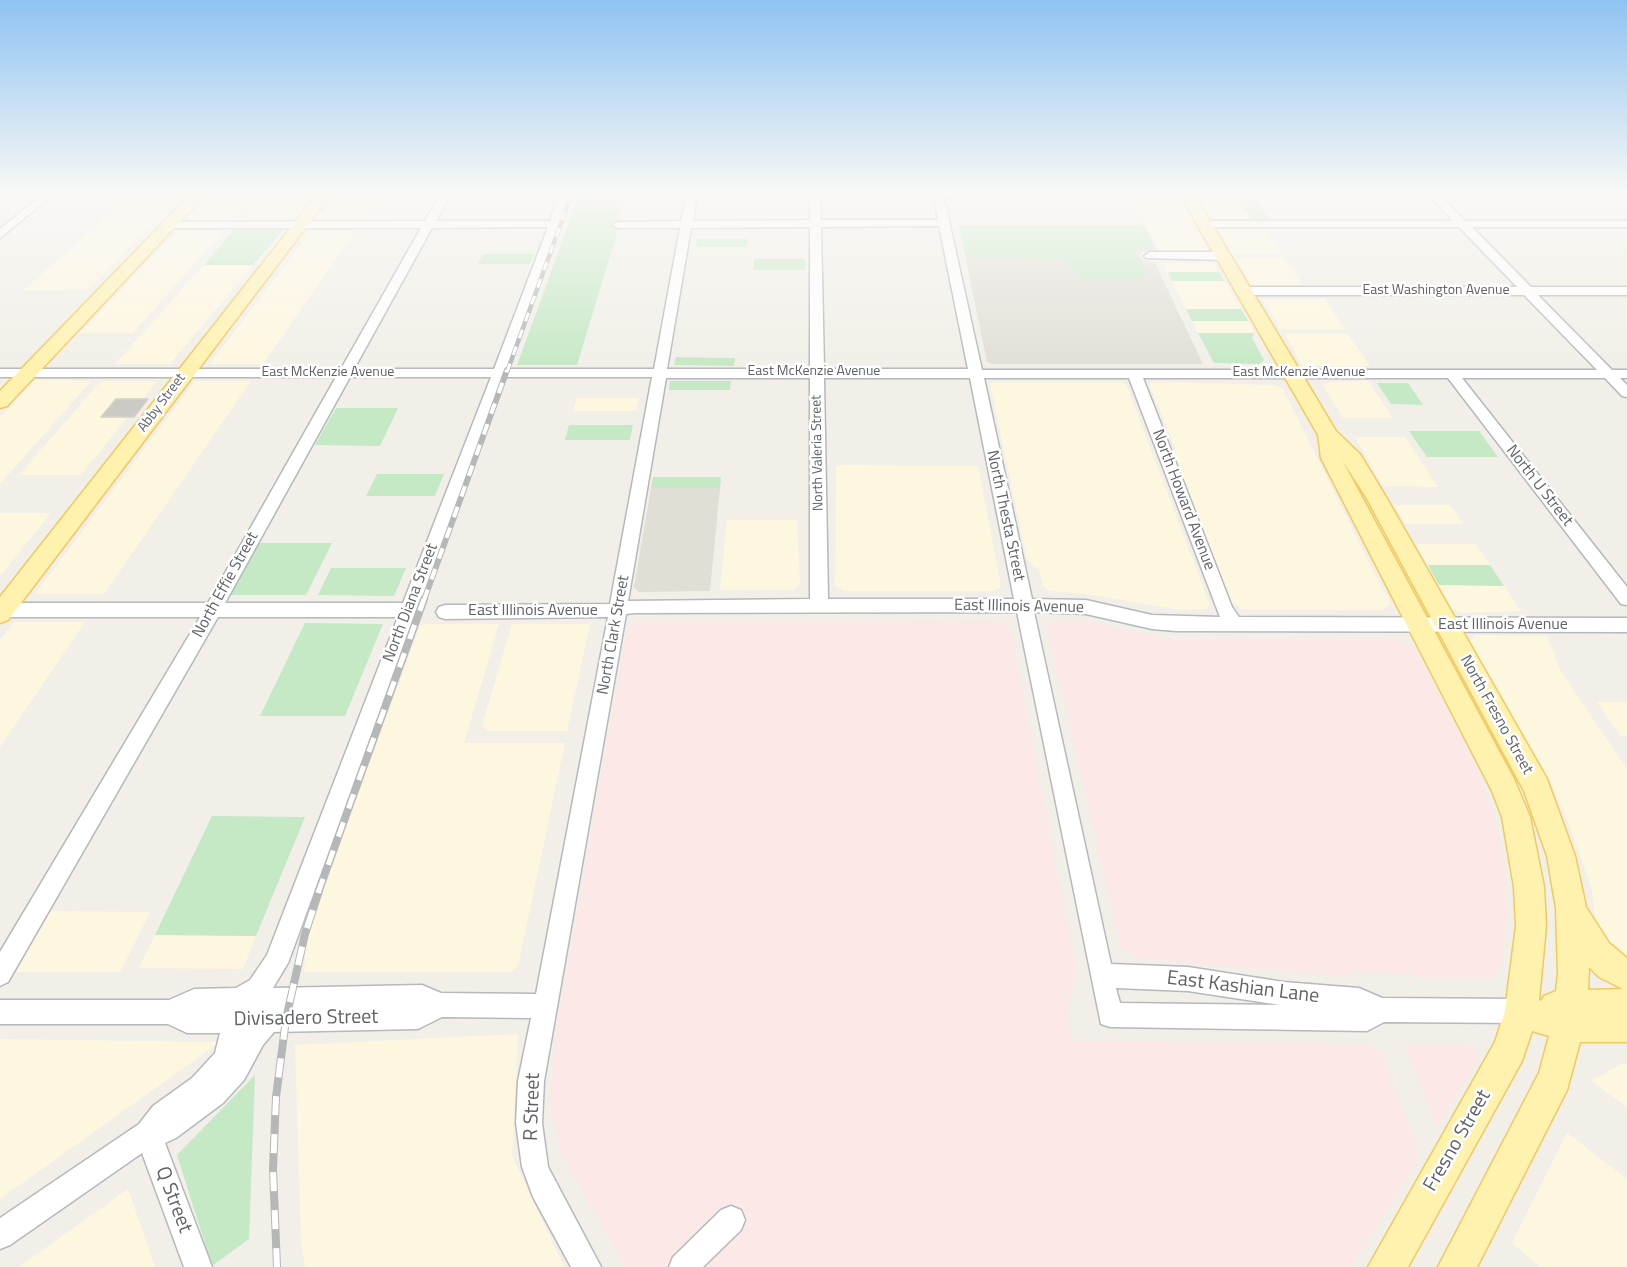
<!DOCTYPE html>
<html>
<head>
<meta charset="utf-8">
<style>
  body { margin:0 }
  canvas { display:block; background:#f1efe8 }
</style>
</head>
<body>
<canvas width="1627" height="1267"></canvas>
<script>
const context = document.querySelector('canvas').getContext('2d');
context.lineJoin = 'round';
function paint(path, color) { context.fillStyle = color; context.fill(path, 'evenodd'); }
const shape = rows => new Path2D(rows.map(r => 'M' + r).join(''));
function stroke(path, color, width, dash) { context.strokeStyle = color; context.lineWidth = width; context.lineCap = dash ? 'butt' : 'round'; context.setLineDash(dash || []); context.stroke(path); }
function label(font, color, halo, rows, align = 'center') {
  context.font = font + ' "Titillium Web",sans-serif'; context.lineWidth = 5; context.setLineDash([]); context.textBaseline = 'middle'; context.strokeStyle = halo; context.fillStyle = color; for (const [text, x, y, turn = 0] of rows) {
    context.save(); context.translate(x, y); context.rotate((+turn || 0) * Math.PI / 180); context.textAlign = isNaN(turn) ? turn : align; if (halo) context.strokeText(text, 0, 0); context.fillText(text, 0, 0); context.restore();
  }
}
const commercial = shape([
  [131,193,185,193,87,290,23,291],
  [214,193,257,193,234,219,189,219],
  [265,193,308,193,287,219,242,219],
  [338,193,381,193,363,219,318,219],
  [1200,196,1236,197,1251,219,1214,219],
  [1180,200,1208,250,1158,251,1133,201],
  [178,230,224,230,133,333,80,333],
  [312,230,356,230,263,364,210,364],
  [1219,230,1266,230,1282,254,1233,254],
  [1236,258,1285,258,1302,285,1251,285],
  [1163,263,1214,263,1219,272,1168,272],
  [204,265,253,265,170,364,115,364],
  [1172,281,1224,281,1241,309,1186,309],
  [1262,299,1324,299,1345,329,1280,329],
  [1192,321,1248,321,1254,333,1198,333],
  [1287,333,1347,333,1370,366,1302,366,1285,334],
  [35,380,91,381,0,484,0,417],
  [101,381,157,381,81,475,19,475],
  [195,381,251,381,104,594,35,594],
  [1368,381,1393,418,1343,418,1323,386,1329,382],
  [994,382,1121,382,1126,384,1210,605,1204,610,1174,609,1087,594,1050,591,1043,586,1039,570,1027,559,990,384],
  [1152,382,1275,385,1283,389,1378,581,1391,603,1383,610,1243,610,1232,603,1173,457,1176,449,1149,384],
  [577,398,639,398,636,411,573,411],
  [1355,437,1405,437,1438,487,1383,486],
  [836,465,978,466,1001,586,995,591,844,591,835,585],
  [1394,505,1450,505,1463,524,1405,524],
  [0,513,51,513,0,576],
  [727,520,797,520,800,584,794,590,720,590],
  [1416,544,1476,544,1490,565,1428,565],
  [1439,585,1504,586,1521,611,1463,613,1452,609],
  [14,622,85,622,0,747,0,640],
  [424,624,499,624,464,743,565,743,518,966,510,972,304,972,306,932,420,626],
  [512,624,590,624,567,731,488,731,482,725],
  [1476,635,1547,636,1560,670,1627,769,1627,968,1596,931,1592,890,1571,829,1549,779,1469,642],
  [1597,702,1627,702,1627,736,1620,736],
  [51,911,150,912,120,972,16,972],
  [155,935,256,936,243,969,139,968],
  [518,1034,512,1156,564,1267,305,1267,301,1240,295,1045],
  [0,1039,220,1042,0,1199],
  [1621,1064,1627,1064,1627,1107,1591,1081],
  [1567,1133,1627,1179,1627,1267,1540,1267,1512,1243],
  [128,1189,155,1267,19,1267]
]);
const education = shape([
  [959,225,1145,225,1158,251,1143,251,1139,256,1145,261,1155,263,1203,364,992,364,987,362],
  [651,488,720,488,710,591,639,592,634,587]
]);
const medical = shape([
  [1055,620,1081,620,1172,640,1394,640,1414,647,1471,755,1496,822,1506,871,1507,919,1501,970,1490,978,1424,978,1409,973,1354,972,1343,976,1137,958,1121,947,1047,627],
  [1001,621,1010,628,1075,964,1075,976,1067,1007,1072,1042,1367,1043,1381,1054,1416,1145,1417,1161,1350,1267,626,1267,559,1150,550,1104,556,1031,628,627,636,622],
  [1405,1044,1467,1044,1481,1055,1437,1127]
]);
const green = shape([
  [580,193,627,193,619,219,611,224,618,230,577,365,517,365],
  [1236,197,1255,197,1270,219,1251,219],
  [959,225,1141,225,1154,249,1144,248,1135,252,1134,255,1142,262,1148,273,1138,279,1086,279,1074,273,1071,265,1058,259,971,257,965,254],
  [235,229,281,229,282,231,253,265,204,265],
  [697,239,748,239,747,247,696,247],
  [483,254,534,254,530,264,478,264],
  [754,259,805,259,805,270,753,270],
  [1168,272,1219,272,1224,281,1172,281],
  [1186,309,1241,309,1248,321,1192,321],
  [1198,333,1254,333,1252,338,1264,360,1259,364,1214,363],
  [676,357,721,358,735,358,734,366,674,365],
  [670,381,731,381,730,390,669,390],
  [1377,383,1408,383,1423,405,1391,404],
  [336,408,398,408,380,446,315,445],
  [569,425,633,425,630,440,565,440],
  [1409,431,1479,431,1498,457,1427,457],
  [377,474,444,474,435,496,366,496],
  [653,477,721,477,720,488,651,488],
  [259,543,332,543,306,595,230,595],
  [1428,565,1490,565,1504,586,1439,585],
  [331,568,406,568,394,596,318,595],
  [305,623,383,624,345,716,260,716],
  [212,816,305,817,256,936,155,935],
  [255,1075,249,1239,212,1266,177,1155]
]);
const building = shape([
  [116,399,148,399,134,417,101,417,116,399]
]);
const minor = shape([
  [44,193,55,193,0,238,0,229,44,193],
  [441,193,451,193,436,221,550,221,559,193,569,193,558,233,507,369,654,369,680,228,618,228,612,225,618,222,681,221,687,193,697,193,693,221,810,220,810,193,820,193,821,220,938,220,933,193,1191,193,1192,195,1187,198,944,198,982,370,1597,370,1524,295,1244,295,1238,291,1244,287,1517,287,1459,227,1205,227,1199,224,1205,221,1453,221,1427,193,1438,193,1465,221,1627,221,1627,227,1472,227,1531,287,1627,287,1627,295,1538,295,1612,370,1627,370,1627,378,1620,378,1627,385,1627,397,1622,396,1605,378,1462,378,1627,587,1627,605,1621,604,1448,378,1143,378,1232,607,1239,617,1627,618,1627,632,1176,631,1152,629,1086,614,1034,612,1111,964,1188,967,1284,982,1359,988,1382,998,1521,999,1530,1002,1533,1011,1530,1020,1521,1023,1384,1022,1367,1031,1110,1027,1101,1024,1017,612,635,613,626,614,544,1081,542,1123,548,1167,601,1267,571,1267,533,1197,522,1167,516,1123,518,1081,531,1018,442,1017,418,1029,274,1032,263,1045,244,1080,223,1103,176,1138,165,1143,212,1267,184,1267,142,1153,10,1245,0,1249,0,1218,139,1124,153,1106,192,1078,215,1053,220,1033,187,1033,168,1024,0,1024,0,1000,169,1000,194,989,236,988,250,980,267,955,398,617,218,617,8,982,0,986,0,952,200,617,0,617,0,603,208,603,336,377,0,377,0,369,341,369,421,228,169,228,163,225,169,222,425,221,441,193],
  [939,226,968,369,824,369,821,227,939,226],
  [548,227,494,369,354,369,432,228,548,227],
  [810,227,810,369,667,369,691,228,810,227],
  [350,377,491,377,403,603,225,603,350,377],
  [504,377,652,377,610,604,445,605,439,607,436,612,439,617,445,619,608,617,536,994,441,993,422,985,273,988,288,963,504,377],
  [666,378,810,378,810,599,628,601,666,378],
  [824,378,970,378,1014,599,828,599,824,378],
  [984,378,1129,378,1220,617,1152,615,1086,600,1032,599,984,378],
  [1116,988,1188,991,1280,1005,1120,1003,1116,988],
  [1150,252,1224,252,1230,256,1224,260,1146,258,1144,256,1150,252],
  [731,1206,741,1210,745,1220,741,1230,703,1267,669,1267,673,1257,721,1210,731,1206]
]);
const major = shape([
  [192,193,207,193,7,406,0,408,0,391,192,193],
  [318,193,332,193,8,620,0,623,0,597,318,193],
  [1179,193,1193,193,1336,431,1360,454,1386,497,1547,779,1575,856,1586,907,1609,943,1627,958,1627,1042,1580,1042,1567,1090,1477,1267,1438,1267,1539,1073,1549,1036,1532,1031,1522,1061,1408,1267,1368,1267,1495,1042,1505,1011,1516,926,1514,887,1502,817,1492,791,1321,458,1318,435,1179,193],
  [1342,460,1366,497,1524,791,1547,856,1556,908,1558,974,1556,991,1544,996,1541,1001,1539,1000,1546,926,1544,887,1530,817,1514,779,1342,460],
  [1589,967,1599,977,1623,989,1588,990,1589,967]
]);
const railFar3 = shape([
  [507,372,572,193]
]);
const railFar2 = shape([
  [424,600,507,370]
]);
const railFar1 = shape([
  [318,893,424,599]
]);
const rail = shape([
  [277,1267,273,1169,276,1097,286,1019,305,934,319,891]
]);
const farStreetnames = [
  ["East Washington Avenue",1436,291],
  ["East McKenzie Avenue",814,372],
  ["East McKenzie Avenue",328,373],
  ["East McKenzie Avenue",1299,373],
  ["Abby Street",162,403,-53],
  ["North Valeria Street",818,453,-91]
];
const streetNames = [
  ["North U Street",1539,486,52],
  ["North Howard Avenue",1183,500,69],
  ["North Thesta Street",1005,516,78],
  ["North Effie Street",226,585,-61],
  ["North Diana Street",411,603,-69],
  ["East Illinois Avenue",1019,607,1],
  ["East Illinois Avenue",533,611],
  ["East Illinois Avenue",1503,625],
  ["North Clark Street",614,635,-80],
  ["North Fresno Street",1496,715,61]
];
const nearStreetnames = [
  ["East Kashian Lane",1243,988,7],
  ["Divisadero Street",306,1019,-1],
  ["R Street",533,1107,-88],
  ["Fresno Street",1458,1141,-60],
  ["Q Street",173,1200,69]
];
paint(commercial, '#fef7e0');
paint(education, '#e1ded6');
paint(medical, '#fce8e6');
paint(green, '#c5e8c5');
paint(building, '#cccac5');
stroke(building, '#d6d1c6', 1.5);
stroke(minor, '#b5b8bc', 3);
stroke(major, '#f2c960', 3);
paint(minor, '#fff');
paint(major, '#fff2af');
stroke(railFar3, '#b6b7b8', 4.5);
stroke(railFar2, '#b6b7b8', 6);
stroke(railFar1, '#b6b7b8', 8);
stroke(rail, '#b6b7b8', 8);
stroke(railFar3, '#fff', 3, [9]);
stroke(railFar2, '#fff', 4, [11]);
stroke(railFar1, '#fff', 5, [15]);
stroke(rail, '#fff', 6, [19]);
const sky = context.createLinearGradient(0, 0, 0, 370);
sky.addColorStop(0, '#8fc3f1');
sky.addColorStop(0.52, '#f9f8f5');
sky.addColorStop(1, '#f9f8f500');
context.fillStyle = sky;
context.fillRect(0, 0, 1627, 370);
label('14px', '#5f6368', '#fff', farStreetnames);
label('16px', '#5f6368', '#fff', streetNames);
label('20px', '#5f6368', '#fff', nearStreetnames);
</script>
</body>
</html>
